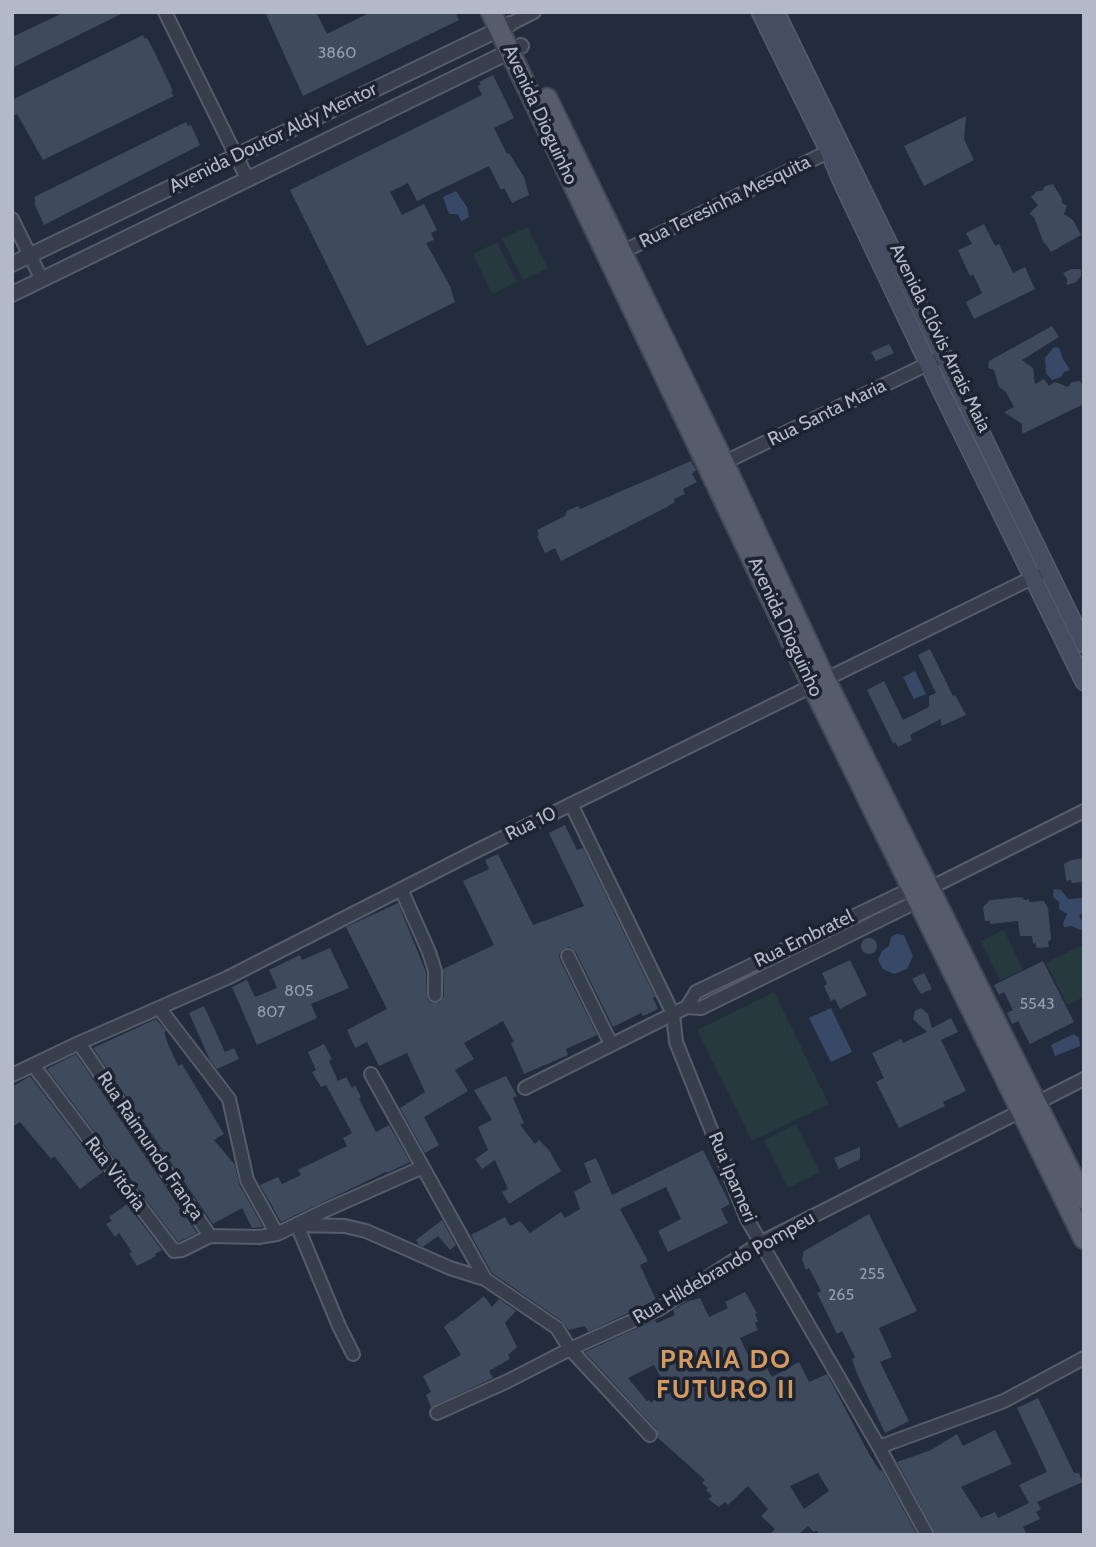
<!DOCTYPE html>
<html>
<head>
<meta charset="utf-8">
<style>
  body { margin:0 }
  #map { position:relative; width:1096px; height:1547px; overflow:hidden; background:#232c3d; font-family:Cabin,sans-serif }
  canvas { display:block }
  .frame { position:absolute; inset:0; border:14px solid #b2b9c8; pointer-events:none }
</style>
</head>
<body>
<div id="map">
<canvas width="1096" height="1547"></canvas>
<div class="frame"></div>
</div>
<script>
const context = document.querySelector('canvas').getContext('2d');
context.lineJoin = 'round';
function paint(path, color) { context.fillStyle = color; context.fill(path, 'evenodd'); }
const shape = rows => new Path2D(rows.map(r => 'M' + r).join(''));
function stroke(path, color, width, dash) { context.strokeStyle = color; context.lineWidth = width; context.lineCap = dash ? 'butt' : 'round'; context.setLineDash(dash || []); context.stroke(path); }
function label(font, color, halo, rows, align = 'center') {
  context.font = font + ' Cabin,sans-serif'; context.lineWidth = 7; context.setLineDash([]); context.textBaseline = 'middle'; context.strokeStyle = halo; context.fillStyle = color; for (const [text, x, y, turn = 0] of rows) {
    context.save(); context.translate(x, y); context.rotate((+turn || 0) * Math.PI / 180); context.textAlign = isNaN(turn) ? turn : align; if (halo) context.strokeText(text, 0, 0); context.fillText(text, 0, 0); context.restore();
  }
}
const green = shape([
  [527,227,548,268,523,280,502,239],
  [497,242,517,282,492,294,473,254],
  [1004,930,1023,970,1000,980,981,941],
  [1084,944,1084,997,1067,1005,1046,963],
  [774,992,829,1104,752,1141,697,1030],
  [796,1124,820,1172,788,1188,764,1140]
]);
const water = shape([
  [456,191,467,207,469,217,461,221,458,214,449,214,443,197],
  [1054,347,1059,348,1063,359,1070,370,1064,372,1061,377,1052,380,1046,373,1045,358],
  [915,671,926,694,914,699,903,677],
  [1054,889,1061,890,1068,899,1084,898,1084,912,1079,916,1084,923,1084,929,1080,930,1072,926,1064,927,1063,923,1067,914,1059,909,1059,902,1053,897],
  [896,934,904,935,913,956,907,969,894,974,883,969,878,960,882,951,889,946,891,937],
  [831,1008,852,1052,831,1062,809,1018],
  [1074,1034,1079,1038,1080,1046,1055,1056,1051,1045]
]);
const building = shape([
  [65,12,125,12,12,68,12,37],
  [265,12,316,12,327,34,371,12,455,12,459,20,303,96],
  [143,35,145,39,147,38,155,53,173,91,171,92,174,96,43,160,17,114,12,116,12,100],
  [493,75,514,118,494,128,507,154,509,153,524,177,529,195,512,203,504,188,501,190,489,166,417,201,408,183,390,192,402,215,424,204,437,230,431,233,434,240,426,243,450,286,455,302,367,346,290,190,482,95,478,86,481,84,479,82],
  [966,116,964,139,974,160,924,186,904,146],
  [186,122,188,126,191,125,200,145,44,225,34,203,36,202,34,197],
  [1053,184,1062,199,1062,203,1067,206,1064,214,1073,220,1081,235,1051,252,1045,243,1044,244,1034,217,1029,214,1038,205,1031,197,1037,191,1042,191,1045,186],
  [984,224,995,246,999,244,1013,273,1025,267,1035,289,974,319,966,302,982,293,973,274,970,276,958,250,972,244,966,233],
  [1072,269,1081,269,1081,276,1076,282,1067,285,1067,279,1063,273],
  [1052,326,1059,337,1022,360,1033,368,1035,384,1044,379,1049,386,1055,382,1068,387,1072,382,1080,381,1084,388,1084,404,1022,434,1022,424,1004,412,1014,407,1006,392,999,387,994,370,988,368,989,361],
  [889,344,894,353,876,361,871,352],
  [691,461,696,470,692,474,697,482,683,489,685,494,674,499,675,502,667,507,561,561,555,548,545,553,537,536,539,535,537,530,565,516,567,511,578,506,580,509],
  [930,649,953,696,955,695,966,715,941,726,941,719,910,735,912,740,898,747,895,742,893,743,867,690,884,681,903,720,929,707,929,696,936,693,918,655],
  [565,825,577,850,583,848,655,997,653,998,658,1009,643,1016,641,1013,613,1027,576,952,569,947,564,949,559,955,560,960,597,1035,566,1049,568,1055,524,1074,511,1043,514,1042,503,1021,464,1043,474,1059,455,1070,468,1091,424,1117,439,1145,425,1153,400,1108,425,1092,407,1053,379,1066,367,1042,355,1048,347,1030,387,1009,346,927,398,903,426,972,427,999,431,1003,439,1003,444,996,443,969,494,945,463,881,489,869,485,860,498,854,533,925,584,906,549,833],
  [1084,858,1084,882,1072,883,1071,880,1066,881,1064,864,1071,860],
  [1022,897,1025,900,1029,899,1029,902,1044,901,1048,908,1051,939,1048,942,1049,947,1036,948,1036,943,1033,944,1032,936,1020,936,1018,921,990,924,990,921,985,921,983,907,990,900],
  '861 946a8 8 0 1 1 16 0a8 8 0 1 1-16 0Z',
  [330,948,349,988,311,1004,317,1018,257,1045,232,987,247,980,255,997,277,988,269,970,300,955,302,960],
  [850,960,867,995,840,1009,835,999,831,1001,824,986,827,984,822,973],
  [1043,961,1074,1022,1030,1044,1018,1021,1012,1024,1007,1013,1013,1010,1004,992,999,995,994,985],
  [924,973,932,989,921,994,912,979],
  [204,1006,225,1052,234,1048,239,1059,217,1069,210,1060,189,1013],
  [921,1008,928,1014,932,1028,951,1018,958,1032,941,1040,966,1091,943,1102,945,1106,899,1128,876,1082,884,1078,872,1053,901,1039,903,1043,927,1032,913,1019,915,1011],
  [156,1019,166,1031,164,1032,168,1044,178,1066,182,1064,224,1134,214,1140,235,1165,239,1184,263,1227,252,1228,242,1208,213,1224,93,1048],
  [324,1044,332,1059,329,1061,338,1081,346,1077,352,1088,355,1085,361,1097,359,1099,376,1132,389,1125,410,1162,387,1173,386,1172,281,1222,260,1185,278,1177,282,1184,301,1175,298,1170,347,1146,343,1138,352,1133,326,1085,321,1087,312,1072,316,1070,308,1052],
  [76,1054,197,1233,178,1242,47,1069],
  [30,1076,103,1172,80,1189,54,1156,51,1159,20,1122,12,1127,12,1087],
  [506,1076,517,1096,513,1098,524,1123,520,1125,535,1144,539,1140,549,1150,561,1171,509,1204,502,1192,508,1189,495,1160,482,1169,475,1159,488,1150,478,1127,492,1120,474,1090],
  [860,1147,860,1159,839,1169,834,1158],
  [703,1150,730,1204,721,1209,728,1223,668,1252,658,1231,681,1219,666,1187,620,1209,648,1261,640,1265,656,1300,588,1332,585,1326,569,1330,562,1321,492,1273,471,1235,505,1217,510,1226,520,1221,530,1233,561,1212,565,1218,580,1209,574,1192,591,1182,584,1163,596,1158,612,1195],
  [127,1204,162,1250,155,1254,156,1256,137,1266,129,1253,132,1252,119,1233,115,1237,106,1224,112,1221,109,1217],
  [869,1214,917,1311,879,1328,892,1357,880,1362,909,1421,885,1433,858,1376,852,1359,855,1357,842,1331,837,1334,817,1293,821,1291,809,1268,806,1270,802,1260,804,1251],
  [442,1220,456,1245,450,1250,438,1236,423,1247,419,1245,416,1240],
  [745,1292,757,1313,755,1314,758,1321,755,1323,758,1330,740,1338,751,1361,760,1356,772,1377,799,1362,809,1382,827,1374,869,1454,880,1471,882,1470,917,1535,820,1535,816,1530,814,1532,808,1526,798,1535,769,1535,775,1529,761,1516,768,1509,748,1486,728,1505,725,1502,719,1507,708,1499,712,1496,706,1490,708,1488,702,1483,705,1480,658,1438,656,1429,585,1352,655,1320,657,1323,675,1315,673,1310,689,1301,700,1298,709,1317,728,1308,725,1302],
  [654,1365,667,1388,651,1403,649,1400,647,1401,628,1378],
  [818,1473,829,1491,804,1509,790,1486],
  [484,1296,492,1307,499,1299,516,1311,505,1323,517,1347,508,1355,510,1359,489,1371,493,1378,431,1407,426,1395,431,1392,423,1376,461,1355,444,1327,452,1320,453,1321],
  [1038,1398,1074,1473,1079,1473,1083,1482,1037,1502,1041,1509,1036,1512,1040,1519,1023,1527,1027,1535,936,1535,897,1462,931,1450,957,1434,963,1446,995,1430,1012,1464,961,1487,981,1518,995,1512,998,1518,1029,1503,1019,1485,1047,1472,1017,1408]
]);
const minor = shape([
  [165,12,248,180],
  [510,24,534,12],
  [12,219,42,280],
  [618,254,834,149],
  [719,465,942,357],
  [571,804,673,1014,676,1042,747,1219,879,1447,927,1535],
  [401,889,429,952,435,971,435,995],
  [568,956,611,1044],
  [687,1007,696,992,915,887],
  [160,1009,229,1099,247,1180,277,1234],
  [79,1043,210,1236],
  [33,1065,174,1251,182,1250,210,1236,259,1237,277,1234,326,1210,423,1167],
  [371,1074,485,1279,557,1328,570,1349,650,1435],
  [12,1075,79,1043,227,978,478,850,1038,575],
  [525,1088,687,1007,701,1008,918,901,930,888,1084,811],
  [353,1354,339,1326,297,1225,345,1226,366,1231,450,1268,485,1279],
  [437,1413,508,1381,570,1349,659,1309,762,1242,1084,1079],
  [879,1447,1004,1401,1084,1358]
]);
const tertiary = shape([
  [12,264,510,24],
  [12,294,521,46]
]);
const secondary = shape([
  [760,12,829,152,843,185,942,393,1084,682],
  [776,12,1084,644]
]);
const primary = shape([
  [491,12,812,685,1084,1239],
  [547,98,724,463,825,679,1084,1199]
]);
const numberNames = [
  ["3860",337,53],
  ["805",299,991],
  ["5543",1037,1004],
  ["807",271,1012],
  ["255",872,1274],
  ["265",841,1295]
];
const streetNames = [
  ["Avenida Dioguinho",540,115,65],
  ["Avenida Doutor Aldy Mentor",273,138,-26],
  ["Rua Teresinha Mesquita",725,202,-26],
  ["Avenida Clóvis Arrais Maia",940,338,64],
  ["Rua Santa Maria",827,413,-26],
  ["Avenida Dioguinho",785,627,65],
  ["Rua 10",531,824,-26],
  ["Rua Embratel",804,939,-26],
  ["Rua Raimundo França",150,1146,56],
  ["Rua Vitória",115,1174,53],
  ["Rua Ipameri",732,1177,67],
  ["Rua Hildebrando Pompeu",724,1268,-30]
];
const districtNames = [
  ["PRAIA DO",726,1360],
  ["FUTURO II",726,1390]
];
paint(green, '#25393e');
paint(water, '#384967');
paint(building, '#3f4a5c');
stroke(minor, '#555c6b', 16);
stroke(tertiary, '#555c6b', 18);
stroke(secondary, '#555c6b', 19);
stroke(primary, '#404856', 23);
stroke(minor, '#373f4d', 12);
stroke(tertiary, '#373f4d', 14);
stroke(secondary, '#454d60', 16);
stroke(primary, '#555d6d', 19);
label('16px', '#959dad', null, numberNames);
label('19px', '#b2b9c8', '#1c2432', streetNames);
context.letterSpacing = '2px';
label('bold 26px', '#d59a60', '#1c2432', districtNames);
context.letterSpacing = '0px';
</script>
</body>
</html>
